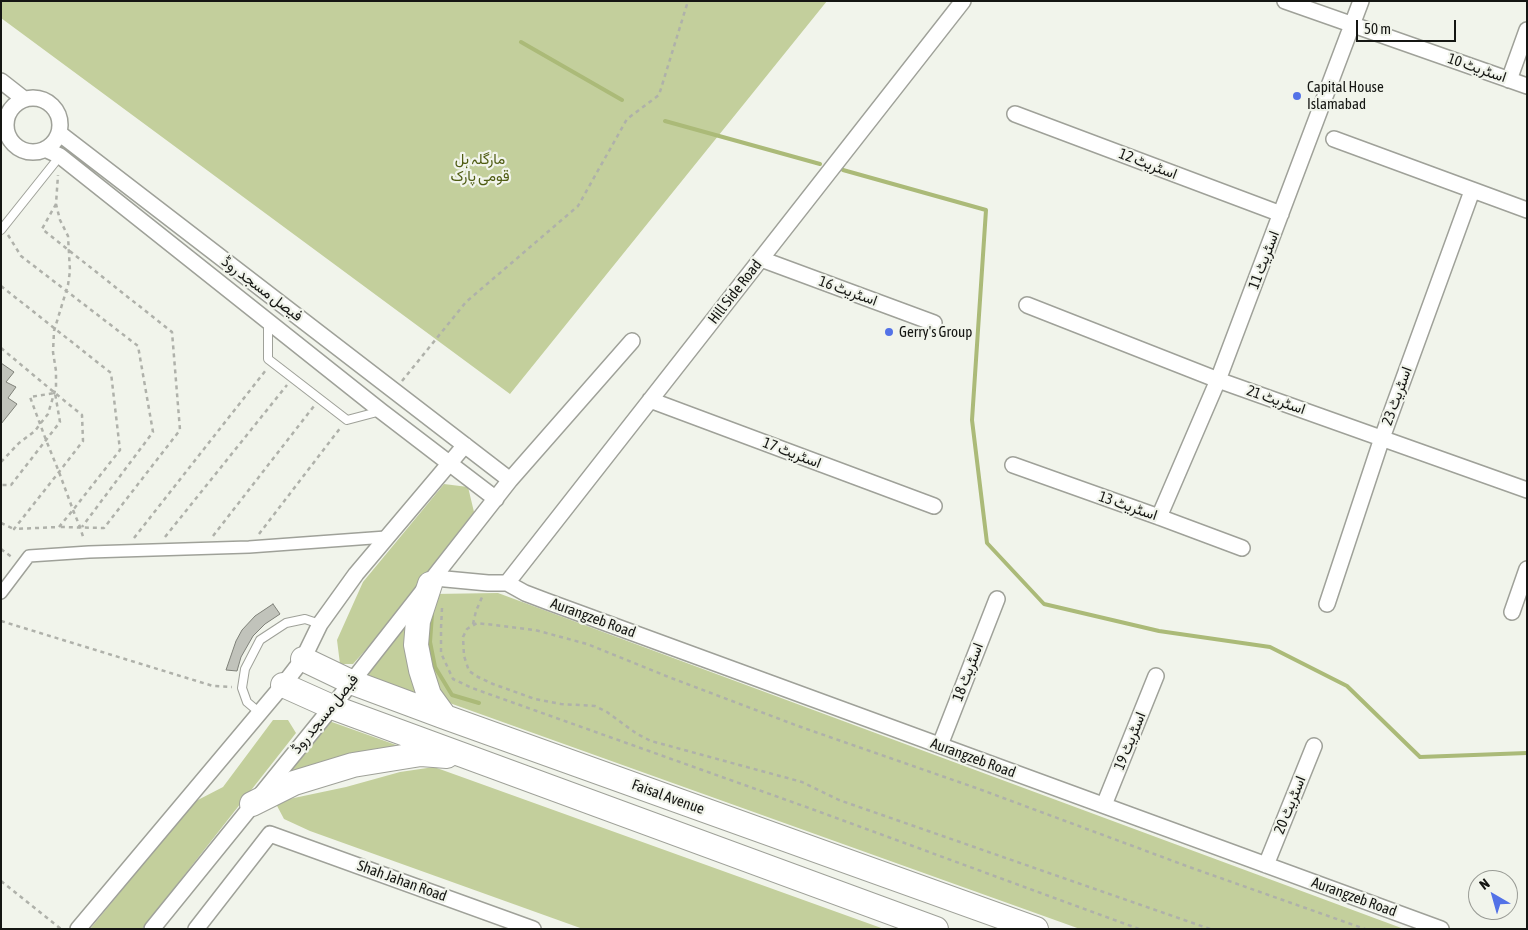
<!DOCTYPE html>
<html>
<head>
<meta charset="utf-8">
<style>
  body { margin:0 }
  #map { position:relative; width:1528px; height:930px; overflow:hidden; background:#f1f4eb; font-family:"Asap Condensed",sans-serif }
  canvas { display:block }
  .frame { position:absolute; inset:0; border:2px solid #151613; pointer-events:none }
  .north { position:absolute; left:1468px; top:870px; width:50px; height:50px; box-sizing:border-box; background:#f1f4eb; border:1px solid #999b95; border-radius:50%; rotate:322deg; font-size:14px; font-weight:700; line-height:20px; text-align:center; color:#151613 }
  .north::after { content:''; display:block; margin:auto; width:18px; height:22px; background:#5372e7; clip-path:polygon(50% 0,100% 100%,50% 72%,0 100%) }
  .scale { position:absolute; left:1356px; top:20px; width:100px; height:22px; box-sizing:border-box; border:2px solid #151613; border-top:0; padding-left:6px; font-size:15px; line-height:18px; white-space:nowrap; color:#151613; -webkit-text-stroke:4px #f1f4eb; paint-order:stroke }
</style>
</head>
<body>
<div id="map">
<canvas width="1528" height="930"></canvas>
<div class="frame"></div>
<div class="north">N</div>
<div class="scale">50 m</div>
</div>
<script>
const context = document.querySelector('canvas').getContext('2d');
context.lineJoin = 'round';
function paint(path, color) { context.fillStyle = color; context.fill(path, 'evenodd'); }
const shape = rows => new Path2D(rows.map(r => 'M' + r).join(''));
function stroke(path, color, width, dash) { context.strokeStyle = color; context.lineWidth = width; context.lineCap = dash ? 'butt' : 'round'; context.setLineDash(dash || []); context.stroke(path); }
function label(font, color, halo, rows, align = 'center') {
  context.font = font + ' "Asap Condensed",Vazirmatn,sans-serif'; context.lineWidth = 4.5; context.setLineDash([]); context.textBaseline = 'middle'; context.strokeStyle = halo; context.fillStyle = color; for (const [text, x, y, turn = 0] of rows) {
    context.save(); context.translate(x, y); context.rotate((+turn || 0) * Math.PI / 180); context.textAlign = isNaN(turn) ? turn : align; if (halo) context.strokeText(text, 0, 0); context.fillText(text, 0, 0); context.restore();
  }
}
const green = shape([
  [1,1,827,1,510,394,1,18],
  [444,484,468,487,474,512,378,636,353,664,340,664,337,640,363,582],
  [498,593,1404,929,1080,929,444,701,426,667,423,637,433,594],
  [413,615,423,696,364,677],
  [273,720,288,720,296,733,142,929,90,929,194,802,223,787],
  [329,721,413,751,280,780],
  [434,767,884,929,583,929,310,831,284,819,275,802,346,787,400,772]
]);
const stream = shape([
  [521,42,622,100],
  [665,121,820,164],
  [843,170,986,210,972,420,987,543,1044,604,1159,631,1270,647,1347,686,1420,757,1527,753],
  [432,614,430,642,435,667,452,695,479,703]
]);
const building = shape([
  [1,363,14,372,6,382,16,387,8,398,17,404,1,424,1,363],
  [273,604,280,614,265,624,253,636,241,657,237,671,226,670,236,641,242,630,255,616,273,604]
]);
const path = shape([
  [56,204,42,229,172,332,180,430,104,528,60,527],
  [8,235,21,256,138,346,153,432,82,527],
  [1,286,111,373,120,450,73,510,59,527,14,529,59,472,83,441,82,415,55,393,30,397,46,440,59,472,73,510,80,527,84,540],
  [1,348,55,393,60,422,11,485,1,485],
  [402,381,466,302,578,206,627,119,659,95,688,1],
  [1,462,19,443,35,431,40,424,48,414,56,387,56,371,53,352,54,331,68,285,70,271,68,236,60,220,56,204,58,175],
  [1,523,14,529],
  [259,534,341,427],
  [213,536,314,406],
  [165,537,287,385],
  [134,538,266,370],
  [1,549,13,558],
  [442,608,441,628,441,653,453,679,472,688,809,808,1139,929],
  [1,621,213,686,232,687],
  [473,624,476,611,483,595],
  [1,881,61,929],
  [1210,929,839,800,802,782,651,741,637,734,607,712,595,706,561,704,535,699,493,684,478,677,469,671,464,656,463,637,467,629,477,623,535,630,587,644,666,676,798,726,979,789,1192,868,1365,929]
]);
const service = shape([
  [1,230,60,156],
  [268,322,268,359,347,420,381,411],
  [260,713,247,702,242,688,245,669,260,640,286,623,305,619,320,624]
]);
const pedestrian = shape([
  [1,593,29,556,89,552,249,547,386,537]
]);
const minor = shape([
  [1285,1,1527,86],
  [1509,80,1527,30],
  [1,81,24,99],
  '6 125a27 27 0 1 1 54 0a27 27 0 1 1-54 0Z',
  [1015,114,1281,214],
  [59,133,510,480],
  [1334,139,1527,210],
  [45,149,60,156,381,411,496,499],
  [761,259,934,323],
  [1027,305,1218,380,1527,490],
  [650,400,934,506],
  [1013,465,1159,517,1242,548],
  [1159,517,1218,380,1361,1],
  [435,578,488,583,507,583],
  [507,583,525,593,546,601,1441,929],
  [507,583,963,1],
  [1327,604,1382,438,1472,191],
  [1512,612,1527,569],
  [940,745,997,599],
  [1104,805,1156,676],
  [1266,865,1314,746],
  [78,929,283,685,303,659,320,624,356,574,465,445],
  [152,929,332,707,510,480,632,341],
  [196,929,270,834,533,929]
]);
const primary = shape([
  [430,584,418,621,416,645,421,670,429,695,445,717],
  [303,659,351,682,445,717,1036,929],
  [283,685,332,707,936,929],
  [252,804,294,783,353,765,421,754,447,756]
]);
const markers = [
  [1297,96,5,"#5372e7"],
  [889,332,5,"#5372e7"]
];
const streetNames = [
  ["اسٹریٹ 10",1477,68,19],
  ["اسٹریٹ 12",1148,164,21],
  ["اسٹریٹ 11",1264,260,-69],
  ["فیصل مسجد روڈ",262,289,37],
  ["اسٹریٹ 16",848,291,20],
  ["Hill Side Road",735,292,-52],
  ["اسٹریٹ 23",1397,396,-70],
  ["اسٹریٹ 21",1276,400,19],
  ["اسٹریٹ 17",792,453,21],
  ["اسٹریٹ 13",1128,506,19],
  ["Aurangzeb Road",593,618,20],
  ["اسٹریٹ 18",968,672,-69],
  ["فیصل مسجد روڈ",325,714,-51],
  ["اسٹریٹ 19",1130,741,-68],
  ["Aurangzeb Road",973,758,20],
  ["Faisal Avenue",668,797,20],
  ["اسٹریٹ 20",1290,805,-68],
  ["Shah Jahan Road",402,881,20],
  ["Aurangzeb Road",1354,897,20]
];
const poiNames = [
  ["Capital House",1307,87],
  ["Islamabad",1307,104],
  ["Gerry's Group",899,332]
];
const parkNames = [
  ["مارگلہ ہل",480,159],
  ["قومی پارک",480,176]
];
paint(green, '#c3cf9c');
stroke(stream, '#abba78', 4);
paint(building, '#c1c3bb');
stroke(building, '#7e8078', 1);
stroke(service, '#9fa199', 10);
stroke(pedestrian, '#9fa199', 14);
stroke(minor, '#9fa199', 18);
stroke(primary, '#9fa199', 26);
stroke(path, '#afb1aa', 2.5, [4, 4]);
stroke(service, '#fff', 8);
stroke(pedestrian, '#fff', 11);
stroke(minor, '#fff', 15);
stroke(primary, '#fff', 24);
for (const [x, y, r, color] of markers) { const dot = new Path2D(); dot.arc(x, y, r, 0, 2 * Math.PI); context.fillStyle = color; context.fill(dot); stroke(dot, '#f1f4eb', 2); }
label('15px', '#151613', '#f1f4eb', streetNames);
label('15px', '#151613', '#f1f4eb', poiNames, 'left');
label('15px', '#4f5c13', '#f1f4eb', parkNames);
</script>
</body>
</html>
